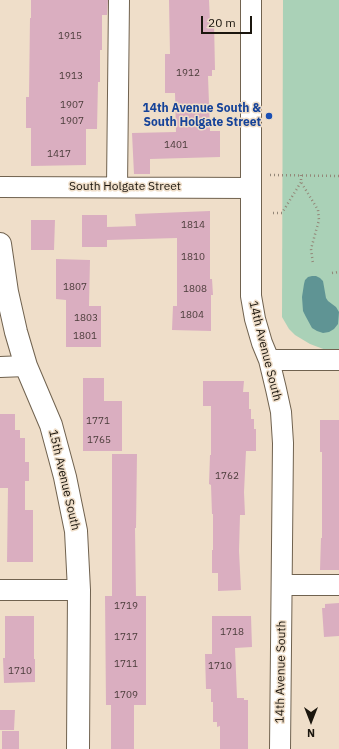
<!DOCTYPE html>
<html>
<head>
<meta charset="utf-8">
<style>
  body { margin:0 }
  #map { position:relative; width:339px; height:749px; overflow:hidden; background:#efdec9; font-family:"IBM Plex Sans",sans-serif }
  canvas { display:block }
  .north { position:absolute; left:291px; top:701px; width:40px; height:40px; -webkit-text-stroke:3px #efdec9; paint-order:stroke; rotate:180deg; font-size:11px; font-weight:700; line-height:16px; text-align:center; color:#1b160e }
  .north::after { content:''; display:block; margin:auto; width:14px; height:18px; background:#1b160e; clip-path:polygon(50% 0,100% 100%,50% 72%,0 100%) }
  .scale { position:absolute; left:201px; top:16px; width:51px; height:18px; box-sizing:border-box; border:2px solid #1b160e; border-top:0; padding-left:5px; font-size:12px; line-height:14px; white-space:nowrap; color:#1b160e; -webkit-text-stroke:3px #efdec9; paint-order:stroke }
</style>
</head>
<body>
<div id="map">
<canvas width="339" height="749"></canvas>
<div class="north">N</div>
<div class="scale">20 m</div>
</div>
<script>
const context = document.querySelector('canvas').getContext('2d');
context.lineJoin = 'round';
function paint(path, color) { context.fillStyle = color; context.fill(path, 'evenodd'); }
const shape = rows => new Path2D(rows.map(r => 'M' + r).join(''));
function stroke(path, color, width, dash) { context.strokeStyle = color; context.lineWidth = width; context.lineCap = dash ? 'butt' : 'round'; context.setLineDash(dash || []); context.stroke(path); }
function label(font, color, halo, rows, align = 'center') {
  context.font = font + ' "IBM Plex Sans",sans-serif'; context.lineWidth = 3; context.setLineDash([]); context.textBaseline = 'middle'; context.strokeStyle = halo; context.fillStyle = color; for (const [text, x, y, turn = 0] of rows) {
    context.save(); context.translate(x, y); context.rotate((+turn || 0) * Math.PI / 180); context.textAlign = isNaN(turn) ? turn : align; if (halo) context.strokeText(text, 0, 0); context.fillText(text, 0, 0); context.restore();
  }
}
const green = shape([
  [283,0,339,0,339,350,326,350,310,344,295,335,289,329,282,317]
]);
const water = shape([
  [312,276,316,276,320,278,323,281,326,298,328,301,336,307,339,312,338,324,334,329,329,332,323,333,317,331,312,328,306,317,303,311,302,297,304,284,305,280,308,277]
]);
const building = shape([
  [31,0,108,0,107,15,102,15,102,50,100,50,100,82,98,82,97,129,86,129,86,165,31,166,31,128,26,128,26,97,29,97,30,18,31,18],
  [169,0,209,0,210,22,214,22,215,70,212,70,212,76,208,76,210,131,220,131,220,157,150,159,150,174,134,174,132,133,176,132,175,93,165,93,165,54,170,54],
  [210,211,210,279,212,279,213,295,211,295,211,331,172,330,173,306,177,306,177,238,107,240,107,247,82,247,82,215,107,215,107,227,136,226,135,214],
  [31,220,55,220,54,250,31,250],
  [56,259,90,260,89,306,101,306,101,347,66,347,66,300,56,299],
  [83,378,104,378,104,401,122,401,122,451,83,451],
  [203,381,244,381,243,392,249,392,249,409,251,409,251,419,254,419,254,429,256,429,256,451,246,451,244,492,245,515,240,515,239,551,241,590,218,591,218,573,212,573,212,550,213,550,213,514,212,514,211,485,209,484,210,455,211,455,211,406,203,406],
  [0,414,15,414,15,430,20,430,20,438,25,438,25,462,29,462,29,481,25,481,25,510,33,510,33,562,7,562,8,488,0,488],
  [320,420,339,420,339,570,320,570,321,538,322,538,322,452,320,452],
  [112,454,137,454,136,528,135,528,136,596,146,596,146,705,134,705,134,749,111,749,111,705,106,705,105,596,112,596],
  [339,603,339,636,324,637,322,608,325,608,325,604],
  [5,616,34,616,34,659,35,659,35,682,4,683,3,658,5,658],
  [212,616,251,616,252,647,235,648,237,698,244,698,244,700,248,700,248,749,220,749,220,726,217,727,217,722,213,722,213,702,211,702,211,689,206,689,205,654,212,654],
  [0,710,15,710,14,730,0,730],
  [2,731,19,731,19,749,2,749]
]);
const path = shape([
  [270,175,339,176],
  [301,175,301,182,318,210,319,220,311,249,313,264],
  [273,213,282,213,301,182],
  [332,273,339,272]
]);
const minor = shape([
  [251,0,251,296,255,319,262,343,269,360,276,389,281,412,283,443,280,749],
  [0,187,251,188],
  [117,187,119,0],
  [269,360,339,360],
  [0,367,26,366],
  [282,585,339,585],
  [0,590,79,590]
]);
const major = shape([
  [0,244,7,292,16,332,26,366,51,425,65,477,76,531,79,590,78,749]
]);
const markers = [
  [269,116,4,"#1a4fb4"]
];
const numberNames = [
  ["1915",70,36],
  ["1912",188,73],
  ["1913",71,76],
  ["1907",72,105],
  ["1907",72,121],
  ["1401",176,145],
  ["1417",59,154],
  ["1814",193,225],
  ["1810",193,257],
  ["1807",75,287],
  ["1808",195,289],
  ["1804",192,315],
  ["1803",86,318],
  ["1801",85,336],
  ["1771",98,421],
  ["1765",99,440],
  ["1762",227,476],
  ["1719",126,606],
  ["1718",232,632],
  ["1717",126,637],
  ["1711",126,664],
  ["1710",220,666],
  ["1710",20,671],
  ["1709",126,695]
];
const transitNames = [
  ["14th Avenue South &",261,109],
  ["South Holgate Street",261,123]
];
const streetNames = [
  ["South Holgate Street",125,187],
  ["14th Avenue South",265,351,76],
  ["15th Avenue South",64,480,77],
  ["14th Avenue South",281,672,-89]
];
paint(green, '#aad1b7');
paint(water, '#5f9494');
paint(building, '#daaec0');
stroke(minor, '#70624f', 22);
stroke(major, '#70624f', 24);
stroke(path, '#938778', 2.5, [1, 3]);
stroke(minor, '#fff', 20);
stroke(major, '#fff', 22);
for (const [x, y, r, color] of markers) { const dot = new Path2D(); dot.arc(x, y, r, 0, 2 * Math.PI); context.fillStyle = color; context.fill(dot); stroke(dot, '#efdec9', 1.5); }
label('10px', '#4b3c3a', null, numberNames);
label('bold 12px', '#164399', '#efdec9', transitNames, 'right');
label('12px', '#1b160e', '#efdec9', streetNames);
</script>
</body>
</html>
